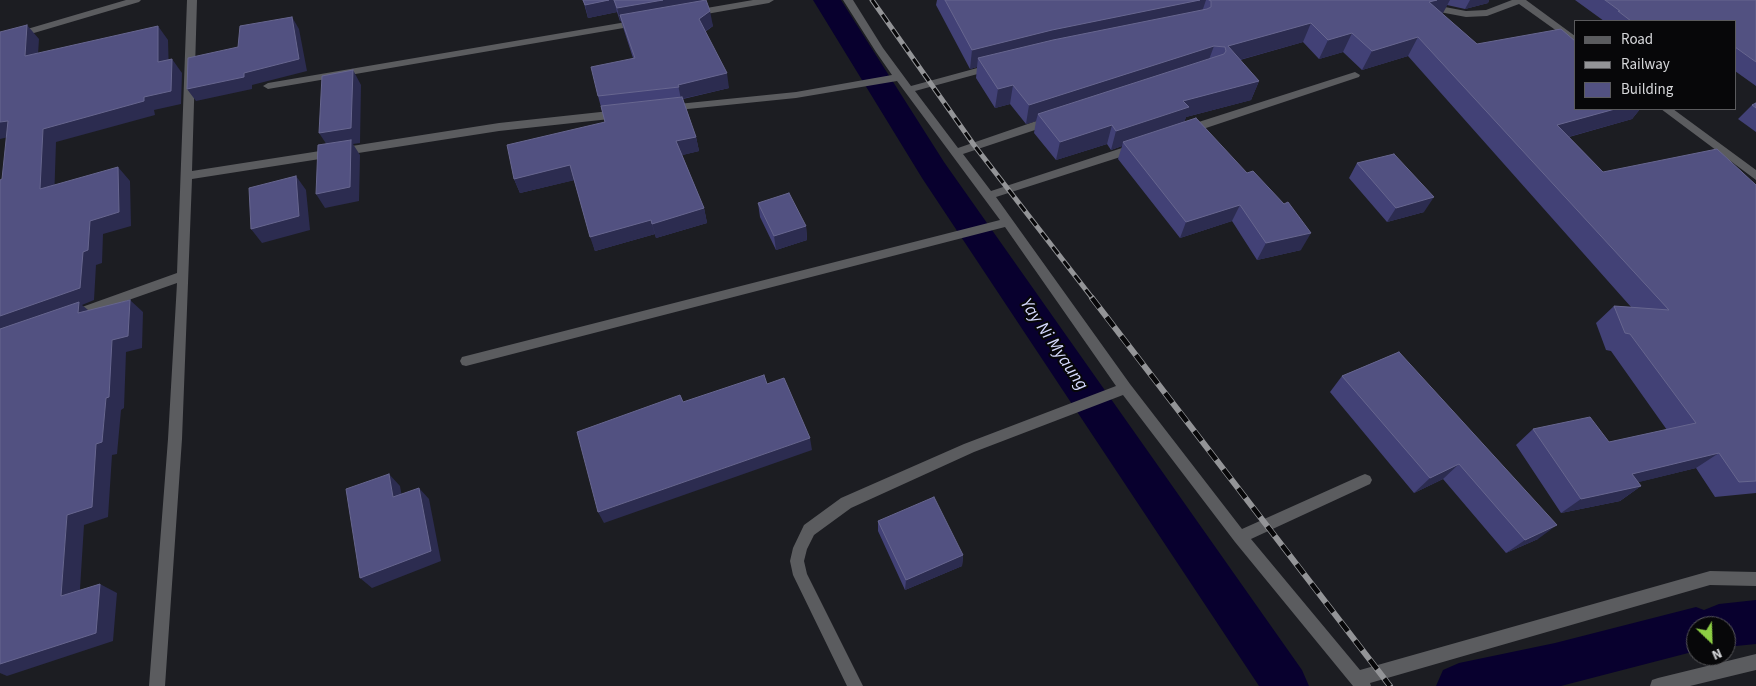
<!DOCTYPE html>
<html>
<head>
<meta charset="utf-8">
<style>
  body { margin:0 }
  #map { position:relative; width:1756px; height:686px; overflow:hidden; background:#1c1d22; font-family:"Source Sans 3",sans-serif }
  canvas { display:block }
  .legend { position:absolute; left:1574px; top:20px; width:162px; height:90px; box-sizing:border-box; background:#070709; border:1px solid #5a5a5d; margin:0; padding:6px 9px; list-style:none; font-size:15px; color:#d6d7da }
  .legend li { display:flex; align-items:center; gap:10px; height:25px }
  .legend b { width:25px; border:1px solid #5a5a5d }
  .north { position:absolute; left:1686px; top:616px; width:50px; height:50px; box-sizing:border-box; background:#070709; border:1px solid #5a5a5d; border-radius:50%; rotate:156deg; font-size:14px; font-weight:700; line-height:20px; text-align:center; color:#d6d7da }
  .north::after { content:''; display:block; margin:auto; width:18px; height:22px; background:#8dce44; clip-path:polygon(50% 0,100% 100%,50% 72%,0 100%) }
</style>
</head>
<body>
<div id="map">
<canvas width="1756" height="686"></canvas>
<ul class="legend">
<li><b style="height:6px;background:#5b5c5f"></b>Road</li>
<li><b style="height:6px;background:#939497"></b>Railway</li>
<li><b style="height:14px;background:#525181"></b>Building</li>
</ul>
<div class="north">N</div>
</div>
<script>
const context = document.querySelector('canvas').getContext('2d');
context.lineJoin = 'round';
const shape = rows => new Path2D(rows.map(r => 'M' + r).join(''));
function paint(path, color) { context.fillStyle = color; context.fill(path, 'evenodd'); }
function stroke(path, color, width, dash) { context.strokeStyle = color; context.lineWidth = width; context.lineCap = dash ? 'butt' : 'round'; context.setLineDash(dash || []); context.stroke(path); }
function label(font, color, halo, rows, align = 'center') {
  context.font = font + ' "Source Sans 3",sans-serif'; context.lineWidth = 4; context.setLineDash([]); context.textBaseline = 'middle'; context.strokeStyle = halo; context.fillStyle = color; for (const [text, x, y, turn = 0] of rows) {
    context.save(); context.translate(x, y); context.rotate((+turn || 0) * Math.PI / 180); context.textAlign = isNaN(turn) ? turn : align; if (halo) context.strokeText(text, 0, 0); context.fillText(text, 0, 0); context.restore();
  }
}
const canal = shape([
  [813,0,841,0,944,162,1302,670,1309,686,1259,686,922,178,813,0],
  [1756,600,1756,644,1726,647,1726,626,1696,626,1696,651,1561,686,1436,686,1443,670,1459,663,1555,643,1696,607,1704,610,1719,604,1756,600]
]);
const minor = shape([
  [126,0,141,0,139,2,0,43,0,37,126,0],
  [187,0,197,0,192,171,499,123,619,110,624,114,619,118,499,131,192,179,182,439,165,686,149,686,168,439,177,283,72,320,68,318,66,315,68,312,177,273,187,0],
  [753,0,774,0,769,3,695,16,690,13,695,10,753,0],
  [843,0,853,0,883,48,911,86,992,64,996,65,996,69,915,91,958,148,1048,117,1056,117,1057,120,1056,123,963,154,991,191,1131,145,1139,145,1140,148,1139,151,996,197,1130,384,1242,529,1360,476,1365,474,1370,476,1372,480,1370,484,1251,539,1360,670,1710,571,1756,572,1756,586,1710,585,1370,683,1371,686,1353,686,1235,542,1123,395,974,452,851,508,814,535,807,549,804,561,807,574,863,686,847,686,793,575,790,561,793,548,804,525,841,498,964,444,1116,386,1005,227,466,366,462,365,460,361,462,357,466,356,1000,220,897,81,796,98,668,111,663,108,668,105,796,92,892,75,876,52,843,0],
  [1512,0,1526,0,1575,36,1575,44,1519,4,1487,16,1466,17,1429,10,1424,7,1429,4,1466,11,1486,10,1512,0],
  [638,20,641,21,641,25,268,89,263,86,268,83,638,20],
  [1355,72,1360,75,1359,77,1191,133,1183,133,1182,130,1183,127,1355,72],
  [1661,109,1673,109,1756,170,1756,180,1661,109],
  [1756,654,1756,670,1690,686,1650,686,1652,680,1658,678,1756,654]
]);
const railFar1 = shape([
  [872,0,974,145,1093,299]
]);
const rail = shape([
  [1092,298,1390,686]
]);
const wall = shape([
  [583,0,703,1,713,26,705,32,729,88,683,99,696,137,699,151,682,155,704,208,707,223,656,238,655,234,595,251,574,180,520,193,514,179,605,122,598,96,633,58,621,21,620,21,617,12,588,18],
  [937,0,1489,0,1488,3,1465,9,1447,5,1442,14,1477,44,1575,109,1640,109,1632,119,1569,137,1603,172,1752,181,1756,185,1756,493,1715,497,1696,468,1638,482,1641,486,1620,501,1561,513,1516,445,1533,429,1609,442,1667,430,1611,351,1606,350,1596,323,1614,306,1631,307,1408,56,1362,70,1343,52,1319,59,1303,42,1240,60,1259,81,1251,100,1186,117,1184,122,1301,250,1257,260,1232,221,1180,238,1118,159,1122,146,1111,150,1107,144,1056,160,1034,133,1036,121,1026,124,1010,104,995,108,976,78,977,67,970,69,936,5],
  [1575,0,1756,0,1756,86,1735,71,1735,21,1604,21],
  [1756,103,1756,132,1738,119,1752,105],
  [1357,163,1424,212,1387,222,1349,178],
  [758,203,806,226,807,240,776,250,760,217],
  [1399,352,1538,539,1506,553,1443,479,1414,493,1330,392,1342,376],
  [878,521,963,555,962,566,905,590,878,531]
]);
const shadedWall = shape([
  [609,0,614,0,617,12,588,18,585,5],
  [663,0,703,0,704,6,620,15,621,21,620,21,617,8],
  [1200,0,1206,0,1200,18,978,58,977,67,970,69,972,50,1052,30],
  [1437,0,1450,0,1442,15,1429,2],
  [1470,0,1489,0,1488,3,1465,9],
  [710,11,713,26,701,34,699,19],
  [292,17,299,29,307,71,252,85,252,89,196,101,187,89,244,73],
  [1311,23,1303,42,1221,65,1228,46],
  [27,25,39,39,37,70,25,56],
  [158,26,168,40,169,76,158,62],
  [1352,33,1343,52,1319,59,1328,40],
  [1418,37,1408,56,1362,70,1372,51],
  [1214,46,1207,65,1038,114,1036,121,1026,124,1029,105],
  [172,59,182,73,181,104,154,110,155,115,56,142,54,202,40,189,43,129,144,97],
  [353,70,361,85,360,143,353,144,360,155,359,201,325,208,316,194,329,148,319,133],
  [727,73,729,88,681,99,678,85],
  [1259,81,1251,100,1186,117,1183,126,1123,142,1122,146,1111,150,1116,131,1183,101],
  [1013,85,1010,104,995,108,998,89],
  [1615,109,1640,109,1632,119,1543,144,1557,125],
  [8,121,21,134,0,139,0,122],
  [1112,125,1107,144,1056,160,1060,142],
  [696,137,699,151,679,156,676,141],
  [570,165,575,180,520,193,514,179],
  [118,167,130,181,131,226,103,234,102,263,96,265,94,300,82,305,93,314,0,334,0,316,90,221],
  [296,176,306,190,310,230,262,243,251,229],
  [1434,197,1424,212,1387,222,1396,208],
  [1240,205,1232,221,1180,238,1186,222],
  [704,208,707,223,656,238,652,224],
  [651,220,655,234,595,251,590,237],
  [806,226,807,240,776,250,774,236],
  [1311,233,1301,250,1257,260,1266,243],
  [130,300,143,312,142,348,126,352,124,408,121,410,117,454,112,455,108,517,84,525,79,605,61,596,67,515,96,444,112,340],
  [810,438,812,450,604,523,598,512],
  [1719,453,1696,468,1611,489,1632,474],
  [1459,464,1443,479,1414,493,1430,478],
  [389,474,400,486,404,508,393,497],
  [1641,486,1620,501,1561,513,1581,499],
  [419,488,429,499,441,561,372,588,360,578],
  [1557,525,1538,539,1506,553,1525,540],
  [963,555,962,566,905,590,906,580],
  [100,584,117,593,113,641,7,676,0,673,0,664]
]);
const building = shape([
  [583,0,609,0,585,5,583,0],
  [614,0,663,0,617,8,614,0],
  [706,0,710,11,699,19,727,73,678,85,679,87,598,96,591,67,635,58,620,15,706,0],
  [945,0,1200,0,1052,30,972,50,945,0],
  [1209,0,1437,0,1429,2,1477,44,1561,29,1575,41,1575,109,1615,109,1557,125,1603,172,1717,149,1756,185,1756,481,1739,482,1719,453,1632,474,1641,486,1581,499,1533,429,1590,417,1609,442,1696,423,1630,334,1625,333,1614,306,1669,310,1418,37,1372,51,1352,33,1328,40,1311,23,1228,46,1259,81,1183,101,1189,107,1116,131,1112,125,1060,142,1038,114,1224,54,1226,51,1225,47,1214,46,1029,105,1013,85,998,89,978,58,1053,40,1207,9,1211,7,1211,1,1209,0],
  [1605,0,1756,0,1756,62,1735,47,1735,21,1631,21,1618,11,1620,11,1605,0],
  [292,17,299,59,244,73,244,77,187,89,188,58,238,47,240,26,292,17],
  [27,25,25,56,158,26,158,62,172,59,171,91,144,97,144,101,43,129,40,189,118,167,119,212,90,221,88,250,83,252,80,288,0,316,0,180,2,179,8,121,0,122,0,32,27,25],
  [353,70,351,128,319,133,322,76,353,70],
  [682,97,696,137,676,141,704,208,652,224,651,220,590,237,570,165,514,179,507,145,605,122,601,106,682,97],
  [1756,103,1756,108,1752,105,1756,103],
  [1196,118,1247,173,1253,171,1284,204,1288,202,1311,233,1266,243,1240,205,1186,222,1123,142,1196,118],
  [351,140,350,187,316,194,318,145,351,140],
  [1394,154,1434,197,1396,208,1357,163,1394,154],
  [296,176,299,216,251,229,249,188,296,176],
  [789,193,806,226,774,236,758,203,789,193],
  [130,300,128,336,112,340,109,397,106,398,102,442,96,444,92,507,67,515,61,596,100,584,96,633,0,664,0,329,79,302,78,313,130,300],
  [1399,352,1557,525,1525,540,1459,464,1430,478,1342,376,1399,352],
  [764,375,767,384,784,378,810,438,598,512,577,432,680,395,683,402,764,375],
  [389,474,393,497,419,488,431,551,360,578,346,489,389,474],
  [934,497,963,555,906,580,878,521,934,497]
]);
const waterNames = [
  ["Yay Ni Myaung",1053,345,56]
];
paint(canal, '#08002e');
paint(minor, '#5b5c5f');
stroke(railFar1, '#939497', 5);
stroke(rail, '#939497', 6);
stroke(railFar1, '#070709', 3, [9]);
stroke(rail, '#070709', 4.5, [12]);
paint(wall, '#424176');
paint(shadedWall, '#2c2c50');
paint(building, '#525181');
stroke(building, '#67668f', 1);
label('italic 18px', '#d4d8fc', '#070709', waterNames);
</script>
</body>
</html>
